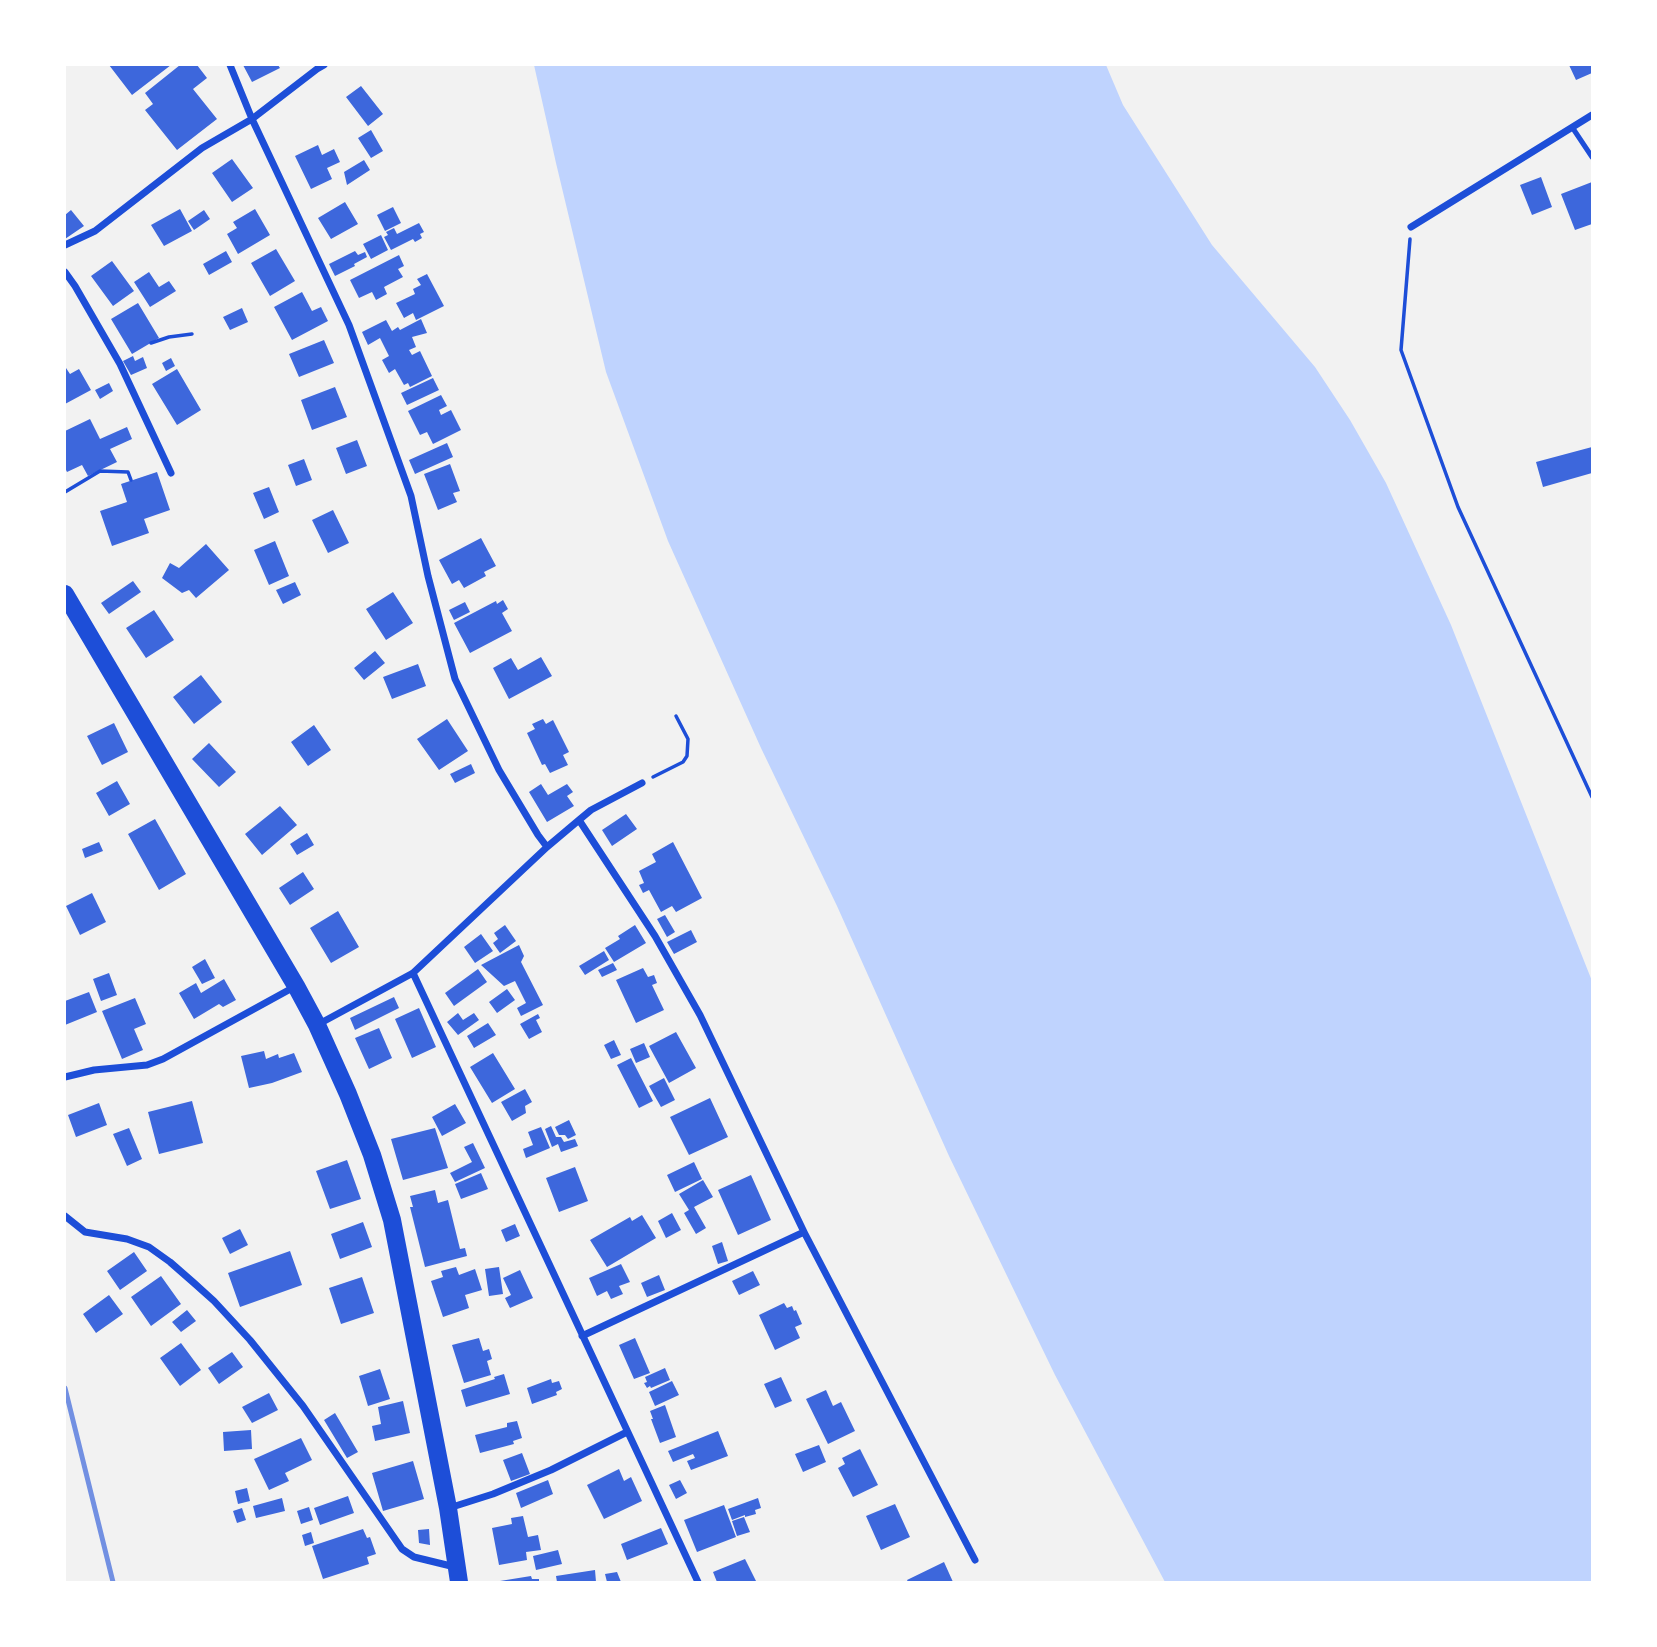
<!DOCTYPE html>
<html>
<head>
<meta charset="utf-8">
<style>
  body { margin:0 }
  #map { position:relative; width:1657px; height:1647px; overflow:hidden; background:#f2f2f2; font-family:"Work Sans",sans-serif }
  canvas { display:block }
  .frame { position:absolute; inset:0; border:66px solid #fff; pointer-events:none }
</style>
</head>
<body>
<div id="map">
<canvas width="1657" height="1647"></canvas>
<div class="frame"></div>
</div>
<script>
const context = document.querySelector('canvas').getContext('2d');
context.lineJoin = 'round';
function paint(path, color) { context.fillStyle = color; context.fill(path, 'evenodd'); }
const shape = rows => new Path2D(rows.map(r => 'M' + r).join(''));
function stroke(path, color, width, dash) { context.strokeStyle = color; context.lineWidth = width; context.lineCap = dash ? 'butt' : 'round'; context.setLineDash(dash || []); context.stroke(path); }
const water = shape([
  [534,65,1106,65,1123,105,1212,245,1315,367,1350,420,1386,483,1451,625,1592,981,1592,1582,1165,1582,1055,1375,949,1156,837,906,761,748,668,541,606,372,556,163]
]);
const building = shape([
  [109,65,171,65,132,95],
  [180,65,197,65,207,78,193,89,217,119,177,150,145,110,153,104,145,93],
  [243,65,278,65,280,68,252,82],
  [1569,65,1592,65,1592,73,1576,80],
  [361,86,383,114,368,126,346,97],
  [371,130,383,151,371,158,358,138],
  [318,145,322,155,334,149,340,162,327,168,332,179,311,189,295,156],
  [232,159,253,188,232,202,212,173],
  [364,160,370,170,347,185,344,172],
  [1541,177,1552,207,1532,215,1520,185],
  [1592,182,1592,224,1575,230,1561,194],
  [345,202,358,224,331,239,318,218],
  [393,207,401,223,385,231,377,215],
  [180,209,192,231,164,246,151,225],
  [255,209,270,235,238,254,227,234,237,228,233,222],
  [71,210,84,226,65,239,65,215],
  [204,210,210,219,194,230,188,221],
  [419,223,424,232,420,234,422,238,415,242,413,239,391,250,384,237,388,235,386,232,394,228,397,234],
  [381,235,388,250,371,259,363,244],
  [276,249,295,281,270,296,251,263],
  [226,251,232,262,209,275,203,264],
  [355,251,358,255,365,252,367,257,354,264,355,266,335,276,329,264],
  [399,255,404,266,398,269,403,277,384,287,387,294,376,300,372,292,359,298,350,280],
  [112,261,134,291,113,306,91,276],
  [149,272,159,287,169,281,176,291,150,307,134,282],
  [427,274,444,306,416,320,413,313,404,318,396,303,415,294,413,289,421,285,417,279],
  [302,292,312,311,321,307,328,321,292,340,274,307],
  [138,303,159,338,132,354,111,319],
  [242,308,248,322,230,330,223,317],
  [421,319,427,333,412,337,416,347,409,350,412,355,420,351,432,376,410,387,408,383,404,385,395,369,389,373,382,360,389,356,380,338,368,345,362,332,386,320,392,331,398,327,400,330],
  [324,340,334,363,299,377,289,354],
  [133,356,135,361,143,357,147,368,131,375,123,361],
  [171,358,175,366,166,371,162,363],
  [66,368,70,374,79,369,91,390,65,404,65,369],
  [177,369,201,410,177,425,152,384],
  [433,378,439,390,407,405,401,393],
  [109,383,113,391,100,399,95,390],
  [335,387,347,417,312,430,301,400],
  [441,395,447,406,439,410,441,415,451,410,461,430,433,444,427,432,420,435,408,411],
  [90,419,100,439,127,427,132,439,110,449,117,462,88,476,82,465,67,472,65,468,65,431],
  [357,440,367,466,346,474,336,448],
  [447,443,453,457,415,474,409,460],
  [1592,447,1592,473,1543,487,1536,462],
  [304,459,312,480,296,486,288,465],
  [450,464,460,491,453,493,457,502,438,510,424,474],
  [157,472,170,510,144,519,149,533,112,546,100,511,127,502,121,484],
  [269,487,279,512,264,519,253,493],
  [333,510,349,543,328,553,312,520],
  [481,538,496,566,484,572,486,576,464,588,459,580,452,584,439,560],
  [275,541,289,576,269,585,254,550],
  [206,544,229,570,196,598,189,590,182,593,162,578,170,563,179,568],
  [133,581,141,592,109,614,101,603],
  [295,582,301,595,283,604,276,590],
  [393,592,413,623,386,640,366,609],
  [503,600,508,609,502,613,512,631,470,653,454,623,496,601,497,604],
  [465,602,470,612,454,620,449,610],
  [154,610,174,640,146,658,126,628],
  [375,651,385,663,364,680,354,668],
  [541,657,552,676,509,699,493,668,511,658,518,670],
  [418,664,426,686,392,699,383,677],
  [201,675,222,702,194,724,173,697],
  [447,719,468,751,439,770,417,739],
  [543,719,546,724,553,720,569,752,563,755,568,765,550,773,545,764,542,765,527,733,535,729,532,724],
  [114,723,128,752,102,765,87,736],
  [314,725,331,750,308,766,291,742],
  [209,743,236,772,219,787,192,759],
  [471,764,475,773,455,783,450,774],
  [117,781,130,804,109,816,96,793],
  [541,784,548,795,567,784,573,792,567,796,574,806,547,822,529,792],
  [280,806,297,825,262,855,245,834],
  [626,814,637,829,612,846,602,830],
  [155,819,186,874,159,890,128,834],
  [307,833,314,845,297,855,290,844],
  [99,842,103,851,85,858,82,849],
  [673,842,702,898,676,912,672,906,661,912,649,890,643,893,639,885,644,883,639,871,656,862,652,854],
  [303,872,314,889,290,905,279,888],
  [92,893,106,922,80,935,66,906],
  [338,911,359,947,331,963,310,928],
  [665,915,675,932,667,937,657,919],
  [505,925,516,941,500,953,493,943,498,939,494,933],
  [635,925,646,943,614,962,605,948,620,939,618,936],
  [691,930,697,942,674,954,667,942],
  [481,934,493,951,475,963,464,947],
  [519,945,524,956,521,962,543,1005,521,1016,517,1008,526,1003,515,981,504,986,481,965],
  [604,951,609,960,585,975,579,966],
  [205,959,215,978,202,984,192,967],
  [613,963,617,970,602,977,598,970],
  [643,968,648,977,654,975,657,983,652,985,664,1010,636,1023,616,980],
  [478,969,487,982,454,1006,445,993],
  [109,973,117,995,101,1001,93,979],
  [224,979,236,1000,223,1007,219,1004,194,1019,179,993,196,983,201,993],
  [507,989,515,1000,497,1013,489,1002],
  [89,992,97,1012,65,1025,65,1001],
  [394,997,399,1008,355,1030,350,1018],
  [135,998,146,1024,134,1029,143,1050,122,1059,102,1011],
  [419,1008,436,1047,412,1058,395,1019],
  [458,1013,463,1020,474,1013,479,1020,458,1035,447,1022],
  [538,1014,540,1018,536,1020,542,1032,529,1039,520,1024],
  [488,1023,496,1035,474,1048,467,1036],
  [379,1028,392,1058,369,1069,355,1038],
  [676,1032,696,1068,669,1083,649,1046],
  [614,1040,621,1055,611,1059,604,1045],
  [644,1043,650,1057,636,1063,630,1049],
  [264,1051,266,1059,278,1054,279,1058,294,1053,302,1072,272,1083,249,1088,241,1056],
  [493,1053,515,1089,492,1103,470,1067],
  [631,1058,653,1101,639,1108,617,1065],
  [664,1078,675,1100,661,1107,649,1086],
  [525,1089,532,1102,525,1106,526,1113,512,1121,501,1102],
  [710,1098,728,1137,689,1155,670,1117],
  [192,1101,203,1143,159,1154,148,1112],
  [99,1103,107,1125,76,1137,68,1115],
  [455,1104,466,1123,442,1136,432,1117],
  [569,1120,576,1135,568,1139,565,1135,559,1135,555,1127],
  [551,1126,556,1137,561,1137,564,1142,575,1139,578,1146,561,1152,558,1144,552,1147,545,1129],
  [541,1127,550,1148,526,1158,523,1149,533,1145,528,1132],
  [129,1128,142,1159,127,1166,113,1134],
  [435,1128,448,1168,403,1180,391,1139],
  [473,1143,485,1168,455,1182,450,1173,472,1162,464,1147],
  [347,1160,361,1199,330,1209,316,1171],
  [694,1162,702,1179,675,1192,667,1175],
  [575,1167,588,1201,559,1212,546,1178],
  [481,1173,488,1189,461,1199,455,1184],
  [751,1175,771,1220,738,1235,718,1190],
  [703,1180,713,1197,694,1207,706,1228,696,1234,684,1213,689,1210,679,1194],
  [435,1190,438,1203,448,1200,460,1249,465,1248,467,1256,425,1267,410,1207,413,1207,410,1196],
  [672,1213,681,1230,666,1238,658,1221],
  [642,1215,656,1238,607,1267,590,1240,630,1217,632,1221],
  [363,1222,372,1247,340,1259,331,1234],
  [515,1224,520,1236,506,1242,501,1230],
  [240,1229,248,1245,230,1254,222,1238],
  [722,1242,728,1261,718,1264,712,1246],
  [290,1251,302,1285,240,1307,228,1273],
  [134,1252,147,1271,120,1290,107,1271],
  [621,1264,630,1282,619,1286,623,1294,611,1299,607,1291,597,1296,589,1278],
  [456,1267,459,1275,475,1269,482,1290,465,1295,469,1308,443,1317,431,1281,443,1277,441,1271],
  [499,1267,503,1294,489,1296,485,1269],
  [520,1270,533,1298,510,1308,505,1298,511,1295,503,1278],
  [753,1271,760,1285,739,1295,732,1281],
  [659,1275,665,1290,647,1297,641,1283],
  [161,1276,181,1304,151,1326,131,1297],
  [362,1277,374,1313,341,1324,329,1288],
  [109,1295,123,1314,96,1333,83,1314],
  [784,1303,787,1308,792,1306,794,1311,796,1310,802,1324,795,1327,800,1338,775,1350,759,1315],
  [187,1310,196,1321,181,1332,172,1322],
  [479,1338,483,1351,489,1349,492,1359,487,1361,491,1375,464,1383,452,1345],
  [635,1338,650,1373,634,1379,619,1345],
  [181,1343,201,1370,180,1386,160,1358],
  [232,1352,243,1367,219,1384,208,1368],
  [665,1368,670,1380,651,1388,650,1386,647,1388,644,1383,647,1382,645,1377],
  [380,1369,390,1399,368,1406,359,1376],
  [504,1374,510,1394,466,1407,461,1390,495,1379,494,1377],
  [781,1377,792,1401,775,1408,764,1384],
  [551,1379,552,1383,559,1381,562,1389,556,1392,557,1395,532,1404,527,1388],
  [672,1381,679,1395,655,1406,649,1392],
  [826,1390,833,1406,841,1402,855,1431,828,1444,806,1399],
  [269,1393,278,1410,252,1423,242,1407],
  [403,1401,410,1433,375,1441,372,1426,381,1424,378,1407],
  [665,1405,676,1437,660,1443,651,1419,653,1419,650,1411],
  [335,1413,358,1452,347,1458,324,1420],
  [517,1421,522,1438,513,1441,514,1444,480,1453,475,1435,507,1427,507,1423],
  [251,1430,252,1449,224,1451,223,1432],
  [718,1431,728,1456,691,1470,687,1461,695,1458,693,1454,673,1462,668,1451],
  [301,1438,312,1460,285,1473,289,1481,269,1490,254,1459],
  [819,1445,826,1462,803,1472,795,1454],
  [860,1449,878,1485,853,1497,838,1468,845,1464,842,1458],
  [522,1453,530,1474,511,1481,503,1460],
  [413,1461,424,1499,383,1511,372,1473],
  [619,1469,624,1481,631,1477,642,1501,604,1519,587,1485],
  [548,1480,553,1494,521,1508,516,1493],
  [680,1480,687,1493,676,1499,669,1485],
  [247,1488,250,1501,238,1504,235,1491],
  [348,1496,354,1513,320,1525,314,1508],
  [282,1498,285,1511,256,1518,253,1506],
  [758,1498,761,1508,755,1510,756,1514,745,1517,745,1515,732,1520,728,1509],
  [895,1504,910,1537,881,1550,866,1516],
  [724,1505,736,1537,697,1552,684,1520],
  [309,1507,313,1520,301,1524,297,1511],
  [242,1508,246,1520,237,1523,233,1511],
  [523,1516,528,1537,538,1535,541,1550,526,1552,527,1560,499,1565,492,1528,512,1524,511,1518],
  [744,1517,750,1532,737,1536,732,1521],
  [661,1528,668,1544,627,1560,621,1544],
  [363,1529,367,1538,370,1537,376,1554,367,1557,369,1564,323,1579,312,1546],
  [429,1529,430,1545,419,1543,418,1530],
  [311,1532,314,1543,305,1546,302,1535],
  [558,1550,562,1564,536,1570,533,1556],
  [745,1559,756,1581,717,1582,713,1572],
  [944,1562,953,1582,908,1582,907,1580],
  [595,1570,596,1582,557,1582,556,1576],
  [617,1572,621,1582,607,1582,605,1574],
  [531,1576,532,1579,539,1579,539,1582,500,1582,500,1581]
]);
const path = shape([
  [1410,239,1401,350,1458,507,1592,797],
  [151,343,169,337,192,334],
  [65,492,100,471,128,472,131,480],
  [653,777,683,762,687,756,688,739,676,716]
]);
const service = shape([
  [1572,127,1592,157]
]);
const minor = shape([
  [230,65,252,119,349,325,411,496,428,576,455,679,499,770,538,835,547,847],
  [1411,227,1592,115],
  [65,245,95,231,202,148,252,119,317,69,324,65],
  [65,272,75,286,120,364,171,473],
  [579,820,655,936,700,1015,804,1232,975,1560],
  [413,973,698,1582],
  [317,1025,413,973,547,847,579,820,591,810,642,783],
  [65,1077,94,1070,147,1065,163,1059,296,986],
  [65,1216,85,1232,127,1239,149,1247,170,1262,194,1283,214,1301,250,1340,303,1406,402,1549,414,1557,455,1567],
  [582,1336,804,1232],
  [449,1508,493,1494,551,1470,627,1432]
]);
const primary = shape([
  [65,594,296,986,317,1025,348,1094,372,1155,392,1220,448,1508,459,1582]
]);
const rail = shape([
  [65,1388,113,1582]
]);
paint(water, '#bfd3fe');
paint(building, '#3d67dc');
stroke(path, '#1d4ed8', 3.5);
stroke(service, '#1d4ed8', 5);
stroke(minor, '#1d4ed8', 7);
stroke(primary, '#1d4ed8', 18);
stroke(rail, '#7290e2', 5);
</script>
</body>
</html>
